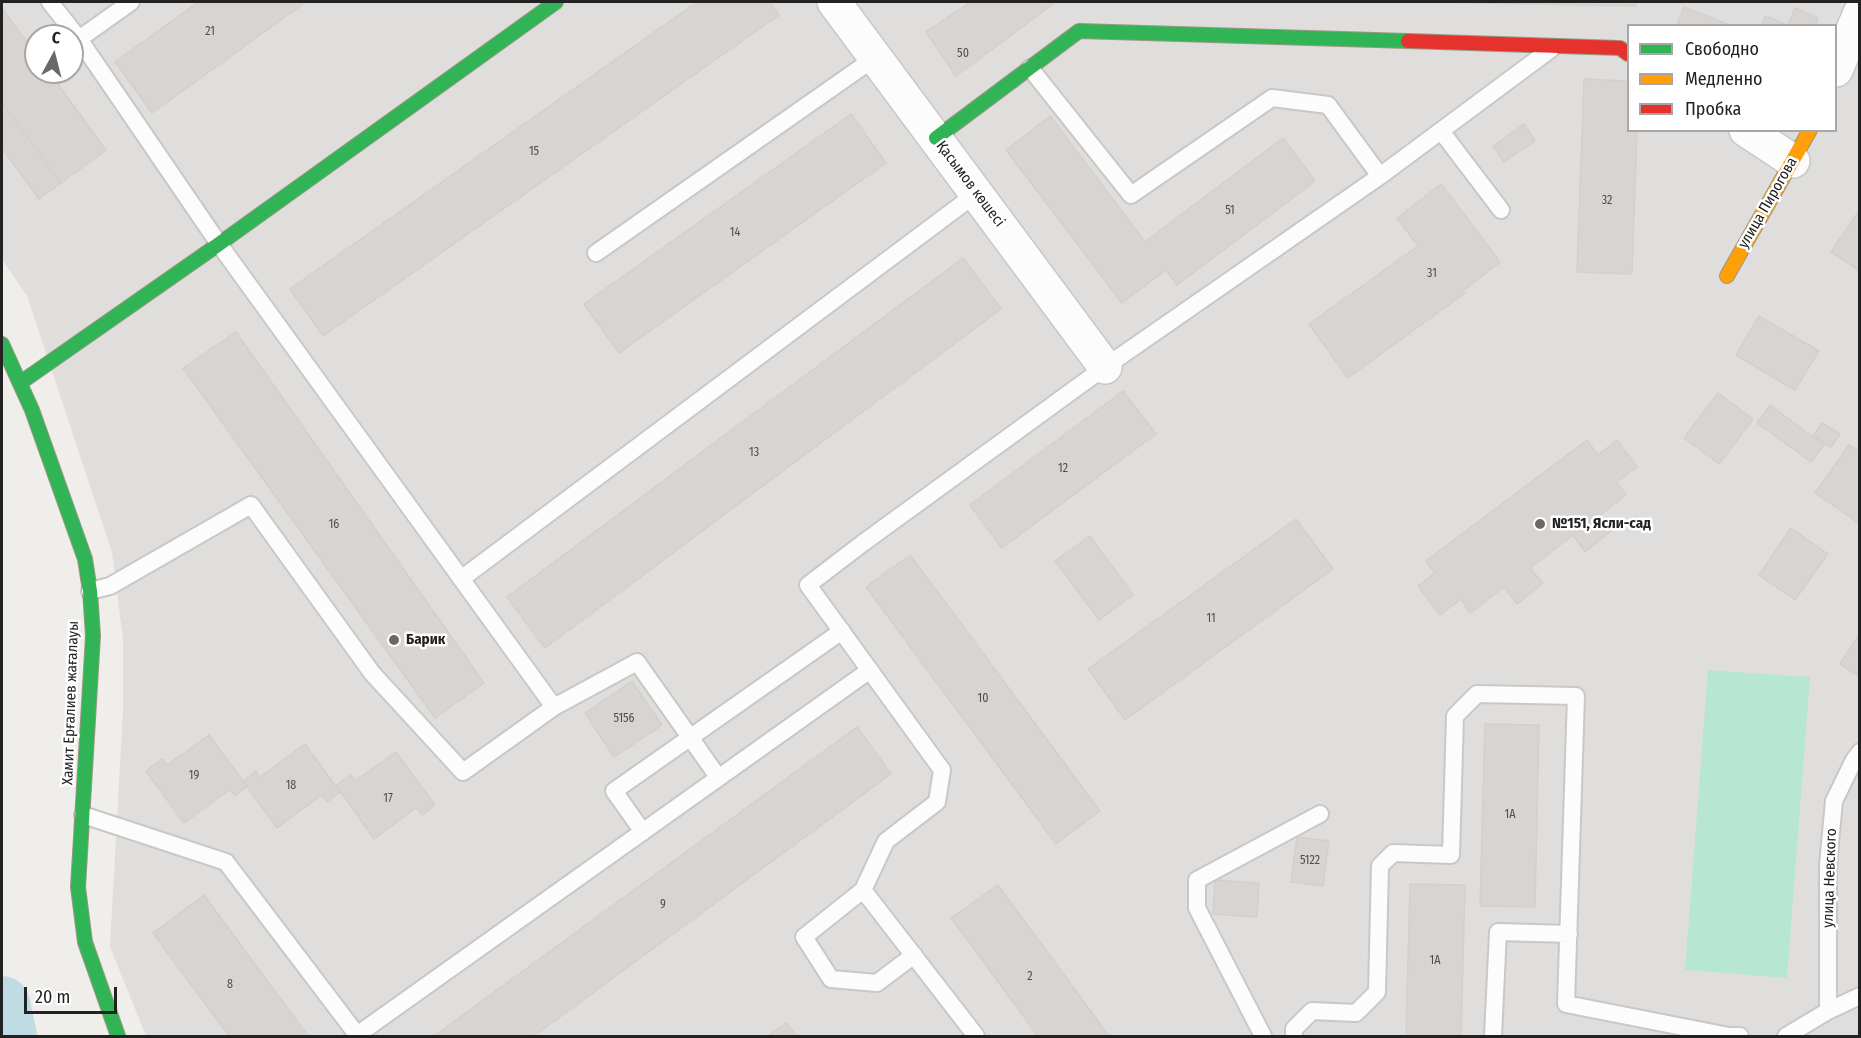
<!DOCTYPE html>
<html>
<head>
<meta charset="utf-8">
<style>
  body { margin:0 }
  #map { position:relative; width:1861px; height:1038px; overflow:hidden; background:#f0eeeb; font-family:"Fira Sans Condensed",sans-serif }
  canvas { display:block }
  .frame { position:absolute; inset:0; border:3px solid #222; pointer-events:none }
  .legend { position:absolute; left:1627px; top:24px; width:210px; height:108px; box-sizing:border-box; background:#fff; border:2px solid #a7a7a7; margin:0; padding:8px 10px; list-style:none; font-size:18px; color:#222 }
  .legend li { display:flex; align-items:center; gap:12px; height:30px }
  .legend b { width:30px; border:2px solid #a7a7a7 }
  .north { position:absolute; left:24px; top:24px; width:60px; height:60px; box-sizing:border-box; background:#fff; border:2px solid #a7a7a7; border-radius:50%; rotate:7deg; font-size:16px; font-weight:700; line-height:24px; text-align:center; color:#222 }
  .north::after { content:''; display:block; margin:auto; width:21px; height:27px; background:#6a6968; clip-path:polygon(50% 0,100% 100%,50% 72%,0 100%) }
  .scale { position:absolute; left:24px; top:987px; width:93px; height:27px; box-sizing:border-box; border:3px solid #222; border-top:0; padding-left:8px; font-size:18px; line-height:21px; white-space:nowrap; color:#222; -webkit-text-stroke:4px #fff; paint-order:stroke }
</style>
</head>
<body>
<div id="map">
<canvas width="1861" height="1038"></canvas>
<div class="frame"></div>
<ul class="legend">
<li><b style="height:8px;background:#30b455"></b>Свободно</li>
<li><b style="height:8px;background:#ff9f0a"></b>Медленно</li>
<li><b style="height:8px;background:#e5322d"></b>Пробка</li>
</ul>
<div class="north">С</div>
<div class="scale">20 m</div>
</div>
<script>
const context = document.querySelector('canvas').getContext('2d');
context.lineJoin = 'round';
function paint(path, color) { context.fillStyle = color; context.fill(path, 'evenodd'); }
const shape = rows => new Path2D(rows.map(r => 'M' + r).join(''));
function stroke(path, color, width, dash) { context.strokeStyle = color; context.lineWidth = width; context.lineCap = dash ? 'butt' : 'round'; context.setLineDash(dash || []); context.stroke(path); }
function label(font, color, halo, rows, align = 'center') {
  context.font = font + ' "Fira Sans Condensed",sans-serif'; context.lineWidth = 5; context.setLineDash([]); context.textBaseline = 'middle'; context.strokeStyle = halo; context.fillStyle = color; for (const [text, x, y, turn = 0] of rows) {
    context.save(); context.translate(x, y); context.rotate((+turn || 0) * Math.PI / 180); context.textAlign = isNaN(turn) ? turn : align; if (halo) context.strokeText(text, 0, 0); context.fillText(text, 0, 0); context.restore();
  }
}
const residential = shape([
  [2,2,1859,2,1859,1036,146,1036,110,947,123,711,123,639,112,552,27,296,2,259],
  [1628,26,1836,26,1836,130,1628,130],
  [36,36,72,36,72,72,36,72]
]);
const pitch = shape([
  [1708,670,1810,677,1787,978,1685,970]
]);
const river = shape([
  [2,1004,9,1036]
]);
const building = shape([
  [198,2,306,2,152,113,115,62,198,2],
  [697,2,770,2,779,15,323,336,290,289,697,2],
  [970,2,1056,2,956,76,926,32,970,2],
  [1428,2,1636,2,1636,6,1428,2],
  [1684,7,1732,26,1677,26,1684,7],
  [2,8,36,55,36,72,49,72,106,150,61,183,2,103,2,8],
  [1795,8,1818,18,1815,26,1761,26,1765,16,1788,25,1795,8],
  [1584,79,1628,81,1628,130,1637,130,1632,274,1577,272,1584,79],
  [2,103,61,183,39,199,2,148,2,103],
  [851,114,886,163,619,353,584,304,851,114],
  [1050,116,1145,242,1283,138,1315,181,1177,285,1166,270,1122,303,1006,150,1050,116],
  [1524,124,1535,141,1504,162,1493,146,1524,124],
  [1441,184,1500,262,1463,291,1465,293,1348,378,1309,324,1418,246,1397,218,1441,184],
  [1860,209,1860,271,1831,252,1860,209],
  [963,258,1001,309,545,648,507,597,963,258],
  [1759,316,1819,351,1795,390,1736,355,1759,316],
  [236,332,484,683,435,718,183,368,236,332],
  [1123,391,1156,434,1002,548,970,505,1123,391],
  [1718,393,1753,419,1719,464,1684,438,1718,393],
  [1770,405,1824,445,1811,462,1757,423,1770,405],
  [1822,423,1840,434,1831,447,1813,436,1822,423],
  [1587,440,1598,455,1617,440,1637,467,1617,482,1626,495,1599,516,1611,531,1585,552,1573,535,1530,568,1543,583,1517,604,1504,587,1470,613,1461,599,1440,615,1418,586,1435,573,1426,561,1587,440],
  [1849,445,1860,452,1860,524,1815,493,1849,445],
  [1296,519,1333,569,1125,720,1088,669,1296,519],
  [1791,528,1828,554,1795,600,1759,575,1791,528],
  [1090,536,1133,595,1099,620,1055,561,1090,536],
  [910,555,1100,811,1056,844,866,587,910,555],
  [1860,633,1860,677,1840,664,1860,633],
  [632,681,662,725,614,757,585,713,632,681],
  [1485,724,1539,725,1535,907,1480,906,1485,724],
  [857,727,891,774,534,1036,434,1036,857,727],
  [209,735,247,786,235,796,230,789,184,823,146,771,162,759,167,765,209,735],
  [305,744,340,792,327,802,322,795,277,828,243,781,256,771,260,777,305,744],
  [396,752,435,805,422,815,416,808,374,839,336,785,351,775,355,781,396,752],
  [1297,837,1329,841,1323,886,1291,882,1297,837],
  [1215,880,1259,883,1257,917,1213,914,1215,880],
  [1410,884,1465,885,1461,1036,1406,1036,1410,884],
  [998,885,1109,1036,1038,1036,951,918,998,885],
  [204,895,308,1036,229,1036,153,933,204,895],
  [786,1023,797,1036,767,1036,786,1023]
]);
const lane = shape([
  [50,2,79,39,219,244,554,707],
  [79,39,131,2],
  [1030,68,1131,195,1272,98,1328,105,1380,176],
  [1441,131,1501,210],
  [596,253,876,57],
  [461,579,977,193],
  [90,591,110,586,251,505,372,673,463,772,554,707,637,662,718,777],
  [83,815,226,862,358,1036],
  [643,832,614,791,842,631],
  [863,890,804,937,831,979,877,983,914,955],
  [1828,1011,1828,865,1834,801,1854,760,1860,752],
  [357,1035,870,670],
  [976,1036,863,890,886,841,937,802,942,770,808,585,863,543,1105,367,1380,176,1551,49],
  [1263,1036,1197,908,1197,880,1320,814],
  [1294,1036,1294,1029,1312,1011,1356,1013,1377,992,1380,866,1393,853,1451,855,1455,716,1477,694,1576,696,1566,1004,1729,1036,1740,1036],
  [1493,1036,1498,932,1569,934],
  [1786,1036,1828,1011,1860,996]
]);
const street = shape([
  [834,2,1105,367],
  [1836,70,1860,13],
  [1746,130,1793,161]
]);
const fast = shape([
  [936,138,1079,31,1408,41],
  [2,344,32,410,85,559,90,591,93,636,78,887,85,942,118,1036],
  [20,383,219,244,556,2]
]);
const slow = shape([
  [1727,276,1810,130]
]);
const jam = shape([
  [1408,41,1620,48,1628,54]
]);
const markers = [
  [1540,524,6,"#6a6968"],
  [394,640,6,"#6a6968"]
];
const numberNames = [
  ["21",210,32],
  ["50",963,54],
  ["15",534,152],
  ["32",1607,201],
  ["51",1230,211],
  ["14",735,233],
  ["31",1432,274],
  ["13",754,453],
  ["12",1063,469],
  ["16",334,525],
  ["11",1211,619],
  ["10",983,699],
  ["5156",624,719],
  ["19",194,776],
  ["18",291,786],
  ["17",388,799],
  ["1А",1510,815],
  ["5122",1310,861],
  ["9",663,905],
  ["1А",1435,961],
  ["2",1030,977],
  ["8",230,985]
];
const streetNames = [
  ["Қасымов көшесі",970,184,53],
  ["улица Пирогова",1768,203,-60],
  ["Хамит Ерғалиев жағалауы",71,703,-88],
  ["улица Невского",1830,878,-88]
];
const poiNames = [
  ["№151, Ясли-сад",1552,524],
  ["Барик",406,640]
];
paint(residential, '#dfdedc');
paint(pitch, '#b7e6d2');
stroke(river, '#bfdbe3', 56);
paint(building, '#d7d4d2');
stroke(building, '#d3d0cc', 1.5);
stroke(lane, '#c9c8c7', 20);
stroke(street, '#c9c8c7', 36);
stroke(fast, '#999a82', 16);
stroke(slow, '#999a82', 16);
stroke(jam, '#999a82', 16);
stroke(lane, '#fdfcfc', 16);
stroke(street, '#fdfcfc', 33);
stroke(fast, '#30b455', 14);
stroke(slow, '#ff9f0a', 14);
stroke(jam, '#e5322d', 14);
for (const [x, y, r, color] of markers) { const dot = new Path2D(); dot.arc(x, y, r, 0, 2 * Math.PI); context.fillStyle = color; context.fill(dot); stroke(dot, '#fff', 2); }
label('12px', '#4f4e4e', null, numberNames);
label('15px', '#222', '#fff', streetNames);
label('bold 15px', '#222', '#fff', poiNames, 'left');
</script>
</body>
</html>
